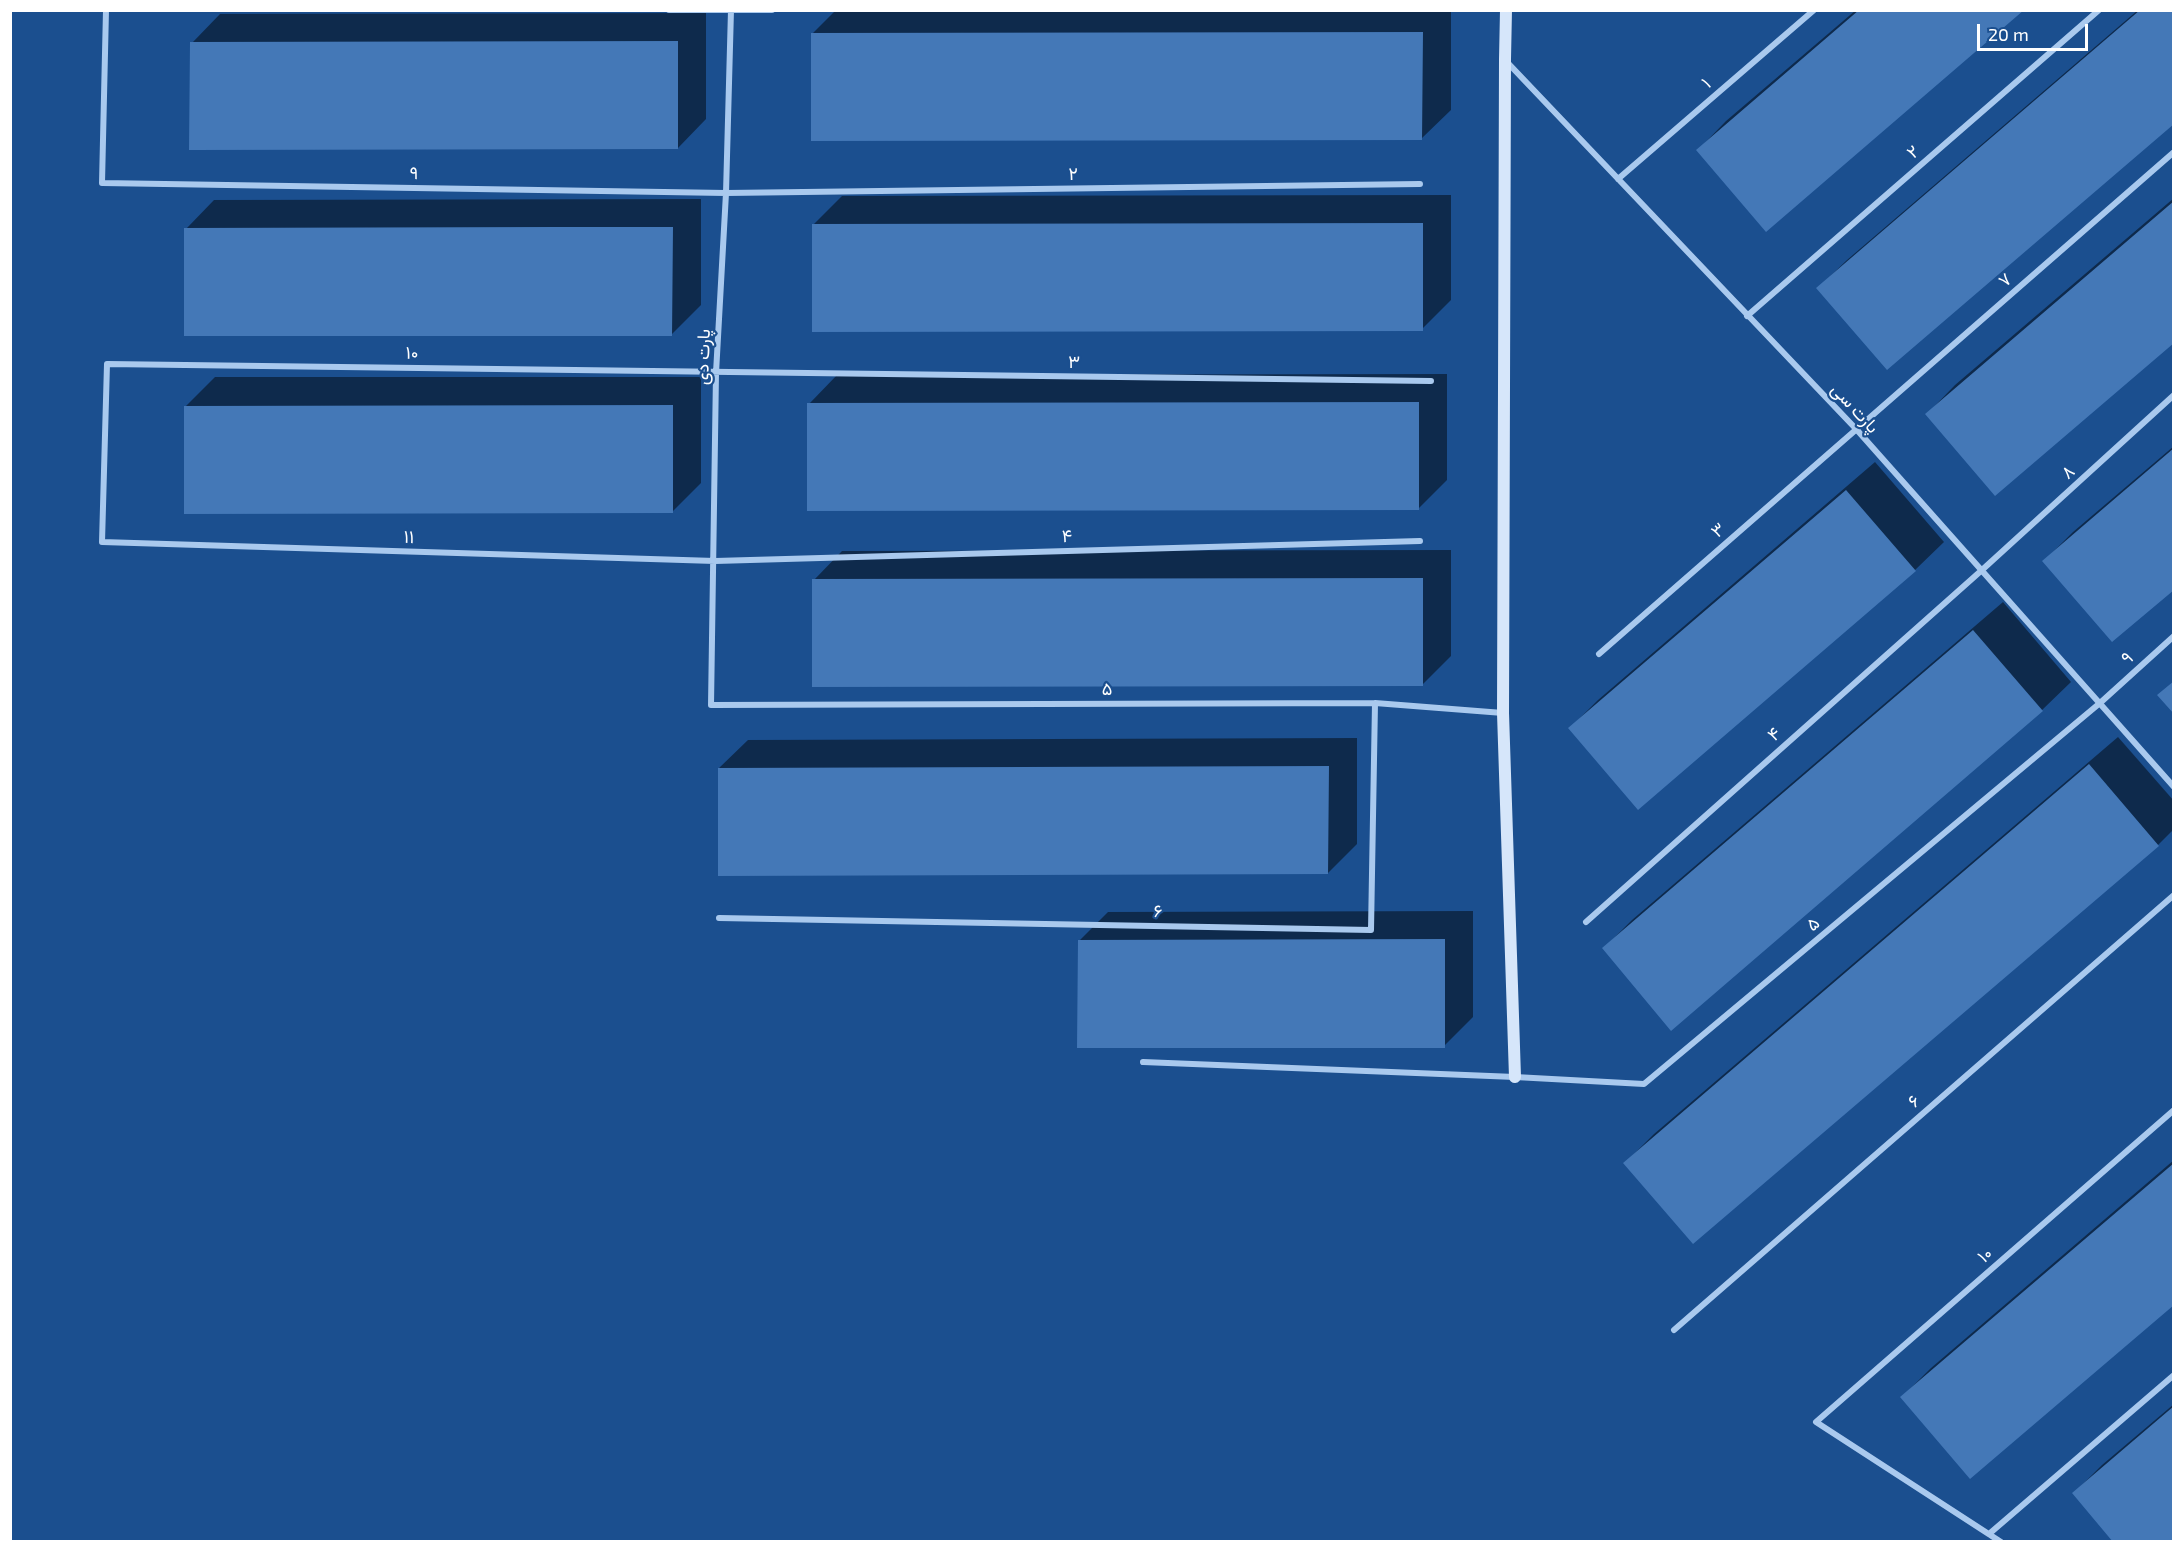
<!DOCTYPE html>
<html>
<head>
<meta charset="utf-8">
<style>
  body { margin:0 }
  #map { position:relative; width:2184px; height:1552px; overflow:hidden; background:#1b4f8f; font-family:"Exo 2",sans-serif }
  canvas { display:block }
  .frame { position:absolute; inset:0; border:12px solid #fff; pointer-events:none }
  .scale { position:absolute; left:1977px; top:24px; width:111px; height:27px; box-sizing:border-box; border:3px solid #fff; border-top:0; padding-left:8px; font-size:18px; line-height:21px; white-space:nowrap; color:#fff; -webkit-text-stroke:4px #1b4f8f; paint-order:stroke }
</style>
</head>
<body>
<div id="map">
<canvas width="2184" height="1552"></canvas>
<div class="frame"></div>
<div class="scale">20 m</div>
</div>
<script>
const context = document.querySelector('canvas').getContext('2d');
context.lineJoin = 'round';
function paint(path, color) { context.fillStyle = color; context.fill(path, 'evenodd'); }
const shape = rows => new Path2D(rows.map(r => 'M' + r).join(''));
function stroke(path, color, width, dash) { context.strokeStyle = color; context.lineWidth = width; context.lineCap = dash ? 'butt' : 'round'; context.setLineDash(dash || []); context.stroke(path); }
function label(font, color, halo, rows, align = 'center') {
  context.font = font + ' "Exo 2",Vazirmatn,sans-serif'; context.lineWidth = 4.5; context.setLineDash([]); context.textBaseline = 'middle'; context.strokeStyle = halo; context.fillStyle = color; for (const [text, x, y, turn = 0] of rows) {
    context.save(); context.translate(x, y); context.rotate((+turn || 0) * Math.PI / 180); context.textAlign = isNaN(turn) ? turn : align; if (halo) context.strokeText(text, 0, 0); context.fillText(text, 0, 0); context.restore();
  }
}
const shadow = shape([
  [836,10,1451,10,1451,110,1422,138,812,34],
  [1856,10,2022,10,1698,150,1726,121],
  [2138,10,2174,10,1818,288,1847,260],
  [706,13,706,119,678,148,192,43,220,14],
  [1451,195,1451,300,1422,329,813,225,842,196],
  [2174,198,2174,341,1927,414,1955,385],
  [701,199,701,305,672,334,186,229,214,200],
  [1447,374,1447,480,1418,509,809,404,837,375],
  [215,377,701,377,701,483,672,512,186,406],
  [2174,446,2174,588,2044,561,2073,532],
  [1875,462,1944,542,1915,570,1570,728,1598,700],
  [1451,550,1451,656,1422,685,814,580,842,551],
  [2003,602,2071,682,2042,710,1604,948,1632,920],
  [2118,737,2174,801,2174,829,2158,845,1625,1163,1654,1134],
  [1357,738,1357,844,1328,873,719,768,748,740],
  [1473,911,1473,1017,1444,1046,1079,941,1108,912],
  [2174,1160,2174,1302,1902,1397,1931,1368],
  [2174,1404,2174,1542,2074,1493,2102,1465]
]);
const building = shape([
  [1859,10,2024,10,1766,232,1696,150],
  [2140,10,2174,10,2174,124,1887,370,1816,288],
  [1423,32,1422,140,811,141,811,33],
  [678,41,678,149,189,150,190,42],
  [2174,201,2174,343,1995,496,1925,414],
  [1423,223,1423,331,812,332,812,224],
  [551,227,673,227,672,336,184,336,184,228],
  [1419,402,1419,510,807,511,807,403],
  [673,405,673,513,184,514,184,406],
  [2174,448,2174,590,2112,642,2042,561],
  [1846,490,1916,571,1638,810,1568,728],
  [1423,578,1423,686,812,687,812,579],
  [1973,630,2043,711,1671,1031,1602,948],
  [2174,681,2174,714,2157,695],
  [2089,764,2159,846,1693,1244,1623,1163],
  [1329,766,1328,874,718,876,718,768],
  [1445,939,1445,1048,1077,1048,1078,940],
  [2174,1163,2174,1305,1970,1479,1900,1397],
  [2174,1406,2174,1542,2113,1542,2072,1493]
]);
const street = shape([
  [106,10,102,183,726,193,1420,184],
  [669,10,772,10],
  [731,10,726,193,716,373,711,705,1375,703,1503,713],
  [1506,61,1857,430,2174,787],
  [1618,179,1814,10],
  [1747,316,2099,10],
  [1420,541,715,561,102,542,107,364,1431,381],
  [1599,654,2174,152],
  [719,918,1371,930,1375,703],
  [1586,922,1982,570,2174,395],
  [1143,1062,1515,1077,1644,1084,2100,703,2174,636],
  [1674,1330,2174,895],
  [1989,1534,2174,1375],
  [2001,1542,1816,1422,2174,1110]
]);
const secondary = shape([
  [1506,10,1505,59,1503,713,1515,1077]
]);
const streetNames = [
  ["۱",1706,83,-41],
  ["۲",1913,152,-41],
  ["۹",414,173,1],
  ["۲",1073,174,-1],
  ["۷",2005,280,-41],
  ["۱۰",412,353,1],
  ["پارت دی",703,357,-88],
  ["۳",1074,362,1],
  ["پارت سی",1855,408,47],
  ["۸",2068,472,-42],
  ["۳",1718,530,-41],
  ["۴",1067,536,-2],
  ["۱۱",409,537,2],
  ["۹",2127,658,-42],
  ["۵",1107,689],
  ["۴",1774,734,-42],
  ["۶",1158,911,1],
  ["۵",1813,924,-40],
  ["۶",1914,1101,-41],
  ["۱۰",1985,1255,-41]
];
paint(shadow, '#0007');
paint(building, '#4478b7');
stroke(street, '#a9c9ee', 6);
stroke(secondary, '#d6e6fa', 12);
label('18px', '#fff', '#1b4f8f', streetNames);
</script>
</body>
</html>
